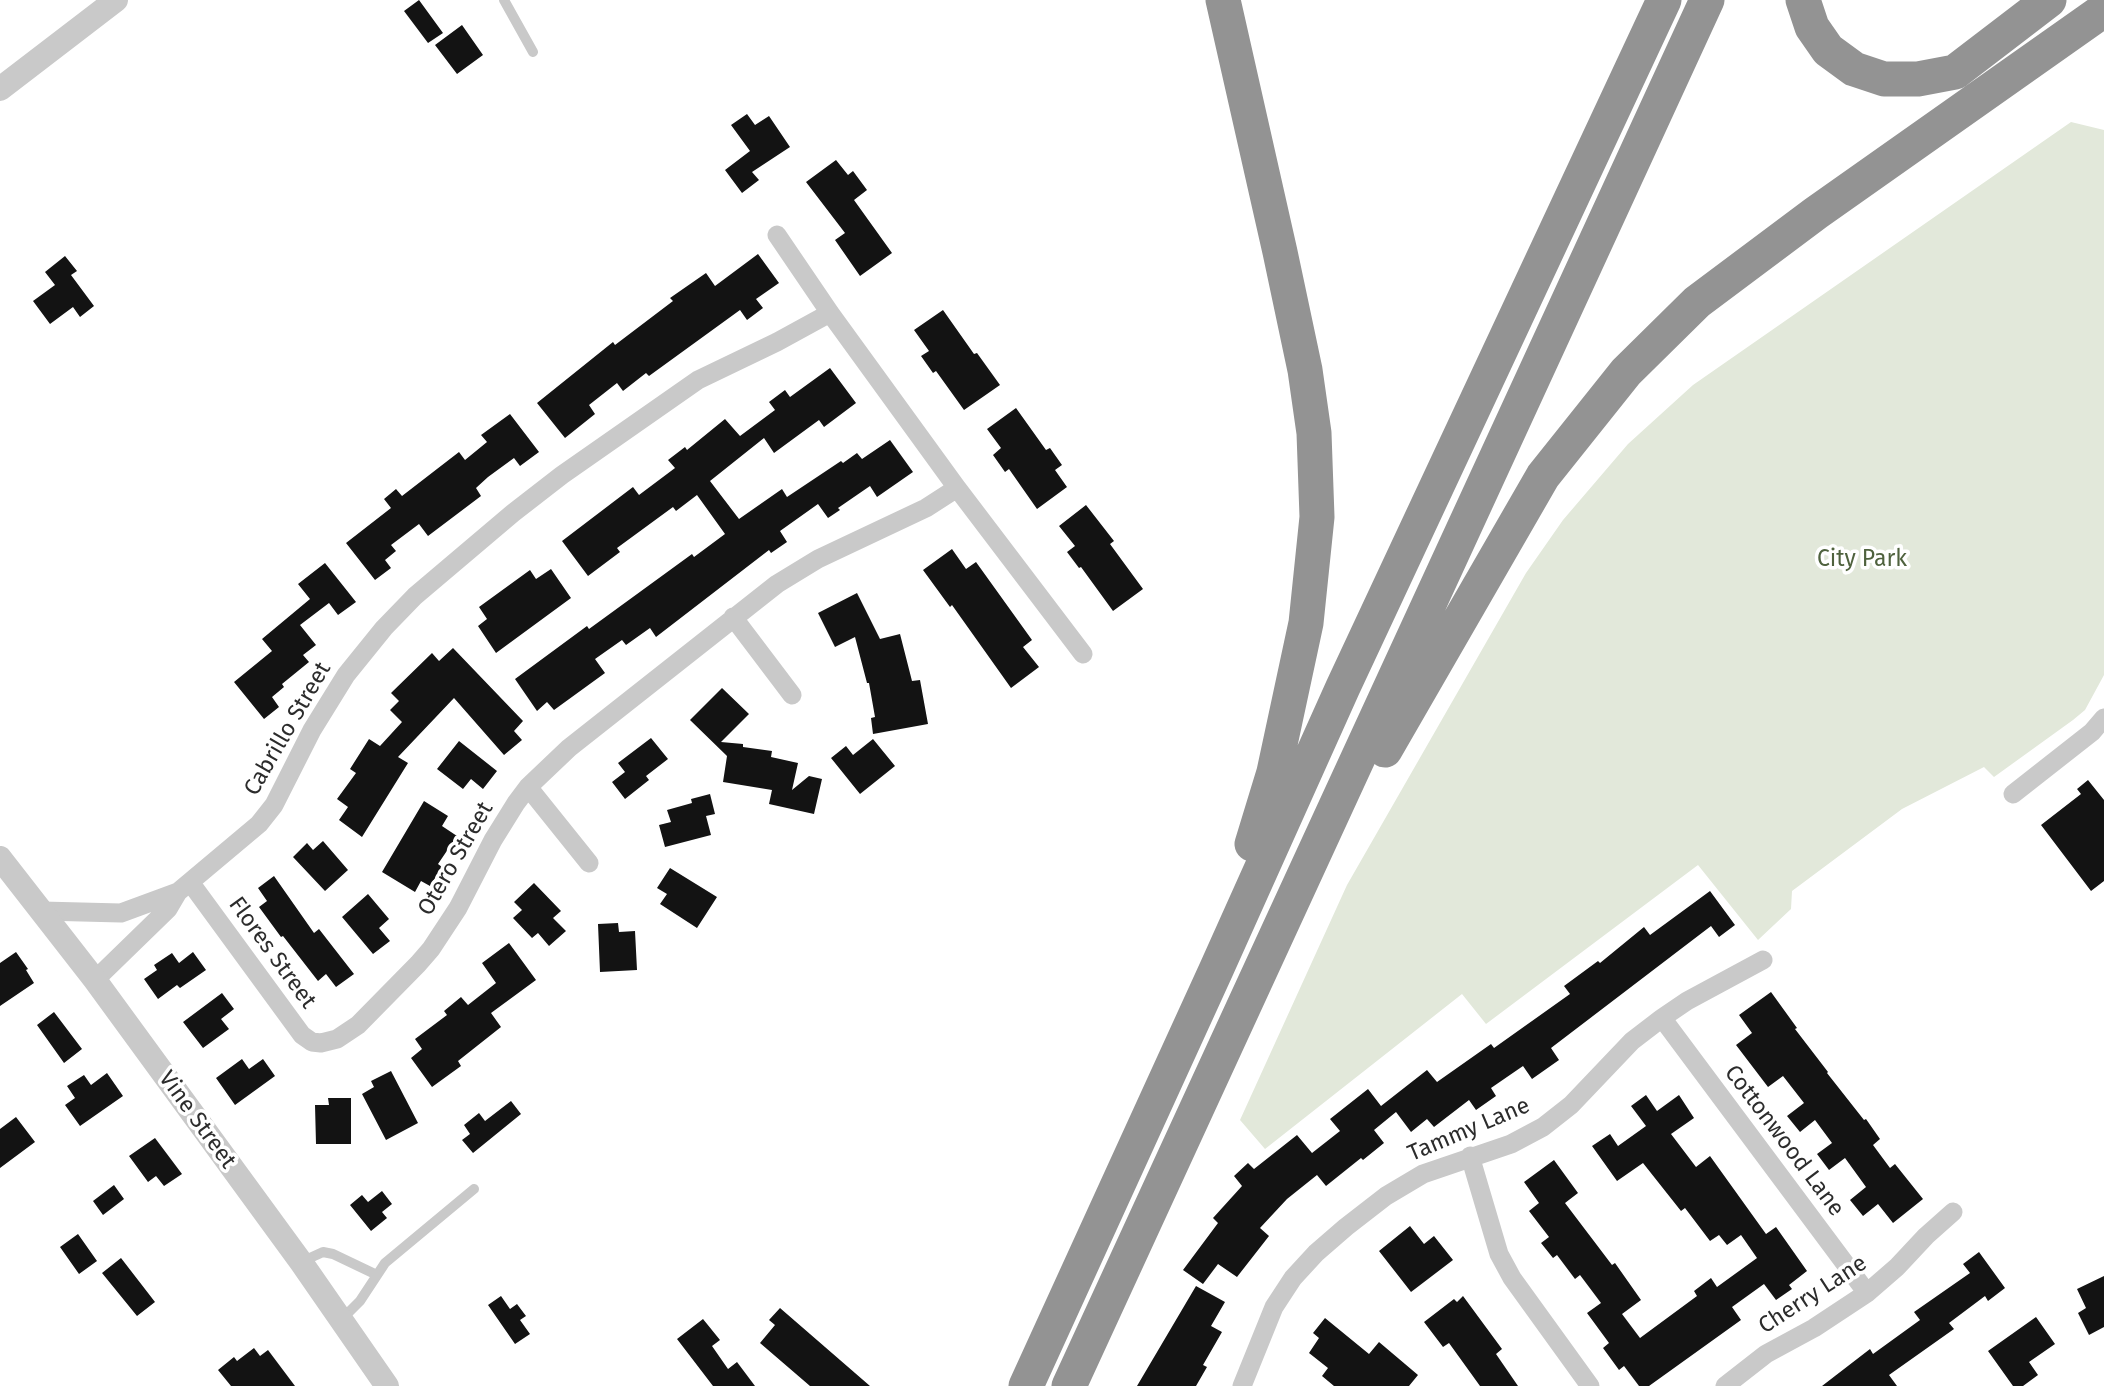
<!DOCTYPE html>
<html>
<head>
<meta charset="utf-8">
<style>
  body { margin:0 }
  canvas { display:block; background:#fff }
</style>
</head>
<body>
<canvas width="2104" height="1386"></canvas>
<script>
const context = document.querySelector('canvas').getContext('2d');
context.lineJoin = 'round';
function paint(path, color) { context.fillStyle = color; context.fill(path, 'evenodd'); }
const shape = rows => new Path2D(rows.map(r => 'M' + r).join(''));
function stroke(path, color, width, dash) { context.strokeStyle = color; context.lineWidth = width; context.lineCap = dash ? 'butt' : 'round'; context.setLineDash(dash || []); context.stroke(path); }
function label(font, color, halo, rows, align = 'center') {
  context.font = font + ' "Fira Sans",sans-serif'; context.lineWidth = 7; context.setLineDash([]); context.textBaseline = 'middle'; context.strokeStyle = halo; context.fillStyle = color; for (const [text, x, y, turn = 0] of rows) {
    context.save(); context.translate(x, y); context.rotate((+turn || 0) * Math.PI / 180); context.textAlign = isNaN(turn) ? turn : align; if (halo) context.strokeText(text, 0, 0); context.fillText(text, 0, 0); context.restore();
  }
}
const green = shape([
  [2071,122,2104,130,2104,675,2085,710,2073,720,1994,777,1984,767,1902,809,1792,891,1791,909,1758,940,1698,865,1486,1024,1462,994,1265,1149,1240,1120,1347,885,1526,573,1563,520,1628,444,1693,385]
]);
const building = shape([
  [419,0,443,33,428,43,404,11],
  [462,25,483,55,457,74,435,45],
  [747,114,755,125,769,116,790,147,752,172,759,180,742,193,725,170,750,151,731,125],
  [836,160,848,175,853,171,867,190,854,200,892,253,860,276,835,240,845,233,806,182],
  [758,254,779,283,756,299,763,308,747,320,740,310,649,376,646,373,623,391,617,383,589,405,595,414,565,438,537,403,613,342,615,345,673,301,670,298,706,273,715,286],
  [65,256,77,271,71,275,94,306,80,317,73,307,50,324,33,301,55,285,45,272],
  [943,310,974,354,977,353,1000,385,964,410,936,371,933,373,921,356,929,351,914,330],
  [830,368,856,403,824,427,819,420,774,453,764,438,710,481,739,519,782,489,787,497,841,461,843,463,857,453,862,459,890,440,913,472,877,497,870,486,838,508,840,510,828,518,818,504,780,531,787,542,771,553,769,550,656,637,650,628,626,645,622,640,595,659,605,673,554,710,547,702,537,711,515,679,587,626,589,629,692,554,694,557,725,534,697,495,676,511,673,507,617,548,620,552,588,576,562,541,633,487,639,495,675,468,668,460,685,447,687,450,725,419,740,436,775,410,769,402,785,390,790,397],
  [1016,408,1046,450,1050,448,1062,465,1055,470,1067,487,1037,509,1009,469,1005,472,993,455,1001,448,987,429],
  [510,414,539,452,520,466,514,458,488,477,476,488,481,496,428,536,419,524,391,545,396,551,385,560,391,568,375,580,346,543,391,508,384,499,396,489,402,496,459,452,465,460,487,442,481,435],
  [1086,505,1114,541,1110,544,1143,589,1113,611,1081,567,1079,568,1067,552,1075,546,1059,526],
  [952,549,966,569,976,562,1032,640,1023,647,1039,667,1011,688,952,605,950,607,923,570],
  [325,563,356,602,338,615,329,603,300,625,316,645,303,655,309,662,282,684,284,687,272,697,279,707,264,719,234,682,272,651,262,639,310,599,298,584],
  [551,569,571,598,496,653,478,626,487,619,479,607,530,570,536,579],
  [857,593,880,639,900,634,912,681,920,680,928,724,873,734,871,718,875,717,869,683,867,683,855,637,835,647,818,613],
  [453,648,523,721,514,731,522,740,504,755,454,698,398,757,408,763,362,837,339,820,348,807,337,799,356,773,350,769,369,739,380,746,402,722,390,710,399,701,391,693,432,653,439,661],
  [722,688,749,714,721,742,743,744,743,747,772,751,771,757,798,763,792,790,809,776,822,779,814,814,769,804,772,790,723,782,727,756,690,720],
  [651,738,668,759,646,776,649,780,625,799,612,782,625,772,618,763],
  [873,739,895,766,860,794,831,758,846,746,853,755],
  [459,741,497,771,483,789,471,779,463,789,437,769],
  [2088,780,2104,800,2104,881,2091,891,2041,825,2081,794,2077,789],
  [710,794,715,814,706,816,711,835,665,847,659,825,671,822,667,810,692,803,691,799],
  [424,801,448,816,442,826,457,836,438,864,442,867,430,886,421,881,415,892,382,872],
  [323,841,348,870,325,891,293,857,307,843,313,850],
  [670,868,717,897,697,928,660,904,667,894,657,888],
  [274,876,314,933,319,929,354,974,336,987,326,974,318,981,283,936,281,937,259,907,267,901,258,888],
  [534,883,561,911,553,918,566,931,549,946,538,933,532,938,513,918,522,910,514,902],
  [1710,891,1735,925,1719,937,1711,926,1551,1048,1559,1060,1532,1079,1523,1066,1491,1088,1496,1096,1476,1110,1469,1100,1434,1127,1427,1119,1411,1132,1396,1112,1374,1130,1384,1143,1363,1160,1361,1158,1326,1186,1317,1175,1287,1199,1260,1228,1269,1236,1237,1277,1218,1264,1203,1284,1183,1270,1218,1223,1213,1218,1242,1186,1234,1176,1248,1163,1254,1169,1297,1135,1312,1153,1340,1131,1330,1119,1368,1089,1381,1106,1427,1070,1437,1082,1491,1044,1494,1048,1570,994,1564,986,1598,961,1600,963,1644,927,1650,935],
  [368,894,389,919,379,928,390,941,373,954,342,917],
  [618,923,619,932,635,931,637,970,600,972,598,924],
  [509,943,536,980,491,1013,501,1027,458,1061,461,1066,432,1087,411,1058,422,1049,415,1039,447,1015,444,1011,461,997,468,1005,496,983,482,963],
  [16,952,28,969,26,970,34,983,0,1006,0,963],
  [193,952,206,970,180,988,177,985,158,999,144,979,157,970,154,965,172,953,179,963],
  [1771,992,1797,1028,1795,1029,1828,1072,1827,1073,1864,1120,1866,1119,1880,1139,1873,1145,1890,1168,1895,1164,1923,1199,1893,1223,1878,1204,1863,1216,1850,1200,1866,1187,1845,1158,1829,1170,1817,1154,1832,1143,1815,1120,1800,1132,1787,1116,1804,1103,1783,1076,1768,1087,1736,1045,1752,1033,1739,1015],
  [222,993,234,1009,221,1019,229,1029,203,1048,183,1022],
  [54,1012,82,1049,64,1063,37,1025],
  [242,1059,249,1069,263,1059,275,1076,235,1105,216,1078],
  [391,1071,418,1123,386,1140,362,1094,374,1087,371,1081],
  [107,1073,123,1096,80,1126,65,1105,75,1098,67,1086,84,1075,91,1085],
  [1646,1095,1657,1111,1679,1095,1694,1118,1671,1134,1696,1167,1710,1156,1766,1234,1776,1227,1807,1271,1789,1285,1792,1289,1776,1300,1764,1284,1732,1307,1741,1320,1649,1386,1639,1386,1624,1366,1619,1370,1603,1348,1609,1343,1587,1313,1601,1303,1580,1275,1575,1279,1557,1255,1553,1258,1541,1243,1549,1237,1529,1211,1539,1203,1524,1182,1554,1160,1578,1193,1565,1203,1612,1265,1615,1263,1641,1300,1622,1314,1640,1338,1697,1296,1694,1291,1711,1278,1717,1287,1757,1258,1741,1235,1727,1245,1719,1235,1710,1241,1685,1208,1681,1211,1643,1163,1617,1181,1592,1146,1610,1134,1618,1146,1646,1126,1631,1106],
  [328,1098,351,1098,351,1144,316,1144,315,1105,329,1105],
  [511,1101,521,1114,473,1153,462,1140,470,1134,464,1125,479,1113,485,1121],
  [16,1117,35,1142,0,1168,0,1129],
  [155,1138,182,1174,164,1186,156,1176,148,1182,129,1156],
  [114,1185,124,1199,103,1215,93,1201],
  [382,1191,392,1204,382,1212,387,1218,371,1231,350,1205,362,1195,368,1202],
  [1410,1226,1424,1244,1434,1236,1453,1260,1411,1292,1379,1251],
  [78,1234,97,1261,79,1274,60,1247],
  [1979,1252,2005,1288,1988,1301,1985,1296,1949,1323,1954,1329,1889,1375,1897,1386,1822,1386,1870,1349,1873,1354,1920,1320,1914,1312,1970,1273,1963,1264],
  [121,1258,155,1302,137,1316,102,1273],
  [2104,1276,2104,1327,2089,1335,2078,1313,2086,1308,2077,1289],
  [1196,1286,1225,1302,1211,1326,1222,1332,1203,1365,1207,1367,1196,1386,1137,1386],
  [501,1296,510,1309,517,1304,526,1316,520,1320,530,1334,515,1344,488,1305],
  [1463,1296,1502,1349,1496,1354,1518,1386,1480,1386,1449,1343,1443,1347,1424,1322,1454,1299,1457,1302],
  [780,1308,870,1386,810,1386,760,1343,775,1325,769,1320],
  [2036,1317,2055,1344,2029,1362,2038,1375,2023,1386,2013,1386,1988,1351],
  [1325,1318,1369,1354,1379,1342,1418,1375,1409,1386,1334,1386,1322,1376,1328,1368,1309,1353,1319,1338,1313,1333],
  [703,1319,720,1340,712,1346,728,1369,737,1362,755,1386,713,1386,677,1339],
  [254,1348,260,1356,268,1350,295,1386,231,1386,218,1370,234,1357,237,1361]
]);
const service = shape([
  [504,0,533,52],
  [301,1262,323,1252,333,1254,377,1275],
  [342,1319,360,1301,385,1263,474,1189]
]);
const minor = shape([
  [777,235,830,313,957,488],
  [733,617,792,695],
  [528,787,589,863],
  [2013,794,2092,732,2104,718],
  [190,882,302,1035,312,1042,321,1043,337,1039,358,1025,418,964,431,949,458,908,493,840,516,803,528,787,569,748,777,584,818,559,926,508,957,488,1083,654],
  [42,911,121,913,178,892,259,824,274,805,312,730,346,675,384,628,415,596,513,513,562,475,698,380,777,342,830,313],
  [95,980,168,909,178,892],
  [1662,1018,1867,1293],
  [1470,1156,1499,1254,1512,1278,1590,1386],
  [1242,1386,1274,1307,1293,1278,1316,1253,1346,1227,1386,1196,1423,1174,1511,1144,1543,1127,1571,1105,1632,1041,1662,1018,1687,1001,1763,960],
  [1725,1386,1766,1354,1814,1328,1867,1293,1897,1267,1926,1236,1953,1212]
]);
const tertiary = shape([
  [0,89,116,0],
  [0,858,95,980,301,1262,387,1386]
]);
const motorway = shape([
  [1223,0,1280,252,1305,370,1314,433,1317,517,1306,623,1274,772,1252,844],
  [1803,0,1812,27,1828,50,1854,69,1884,79,1918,79,1955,72,2049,0],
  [1385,750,1543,476,1626,372,1697,302,1816,213,2101,12],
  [1026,1386,1216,970,1343,687,1664,0],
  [1069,1386,1707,0]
]);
const parkNames = [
  ["City Park",1862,560]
];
const streetNames = [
  ["Cabrillo Street",288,729,-60],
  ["Otero Street",456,859,-60],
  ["Flores Street",272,953,54],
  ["Vine Street",197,1120,54],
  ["Tammy Lane",1469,1130,-23],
  ["Cottonwood Lane",1784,1141,53],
  ["Cherry Lane",1813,1295,-33]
];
paint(green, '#e2e8da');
paint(building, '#131313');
stroke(service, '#c9c9c9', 10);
stroke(minor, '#c9c9c9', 19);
stroke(tertiary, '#c9c9c9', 24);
stroke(motorway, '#939393', 35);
label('23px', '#4f623e', '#fff', parkNames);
label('23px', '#2c2c2c', '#fff', streetNames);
</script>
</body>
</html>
